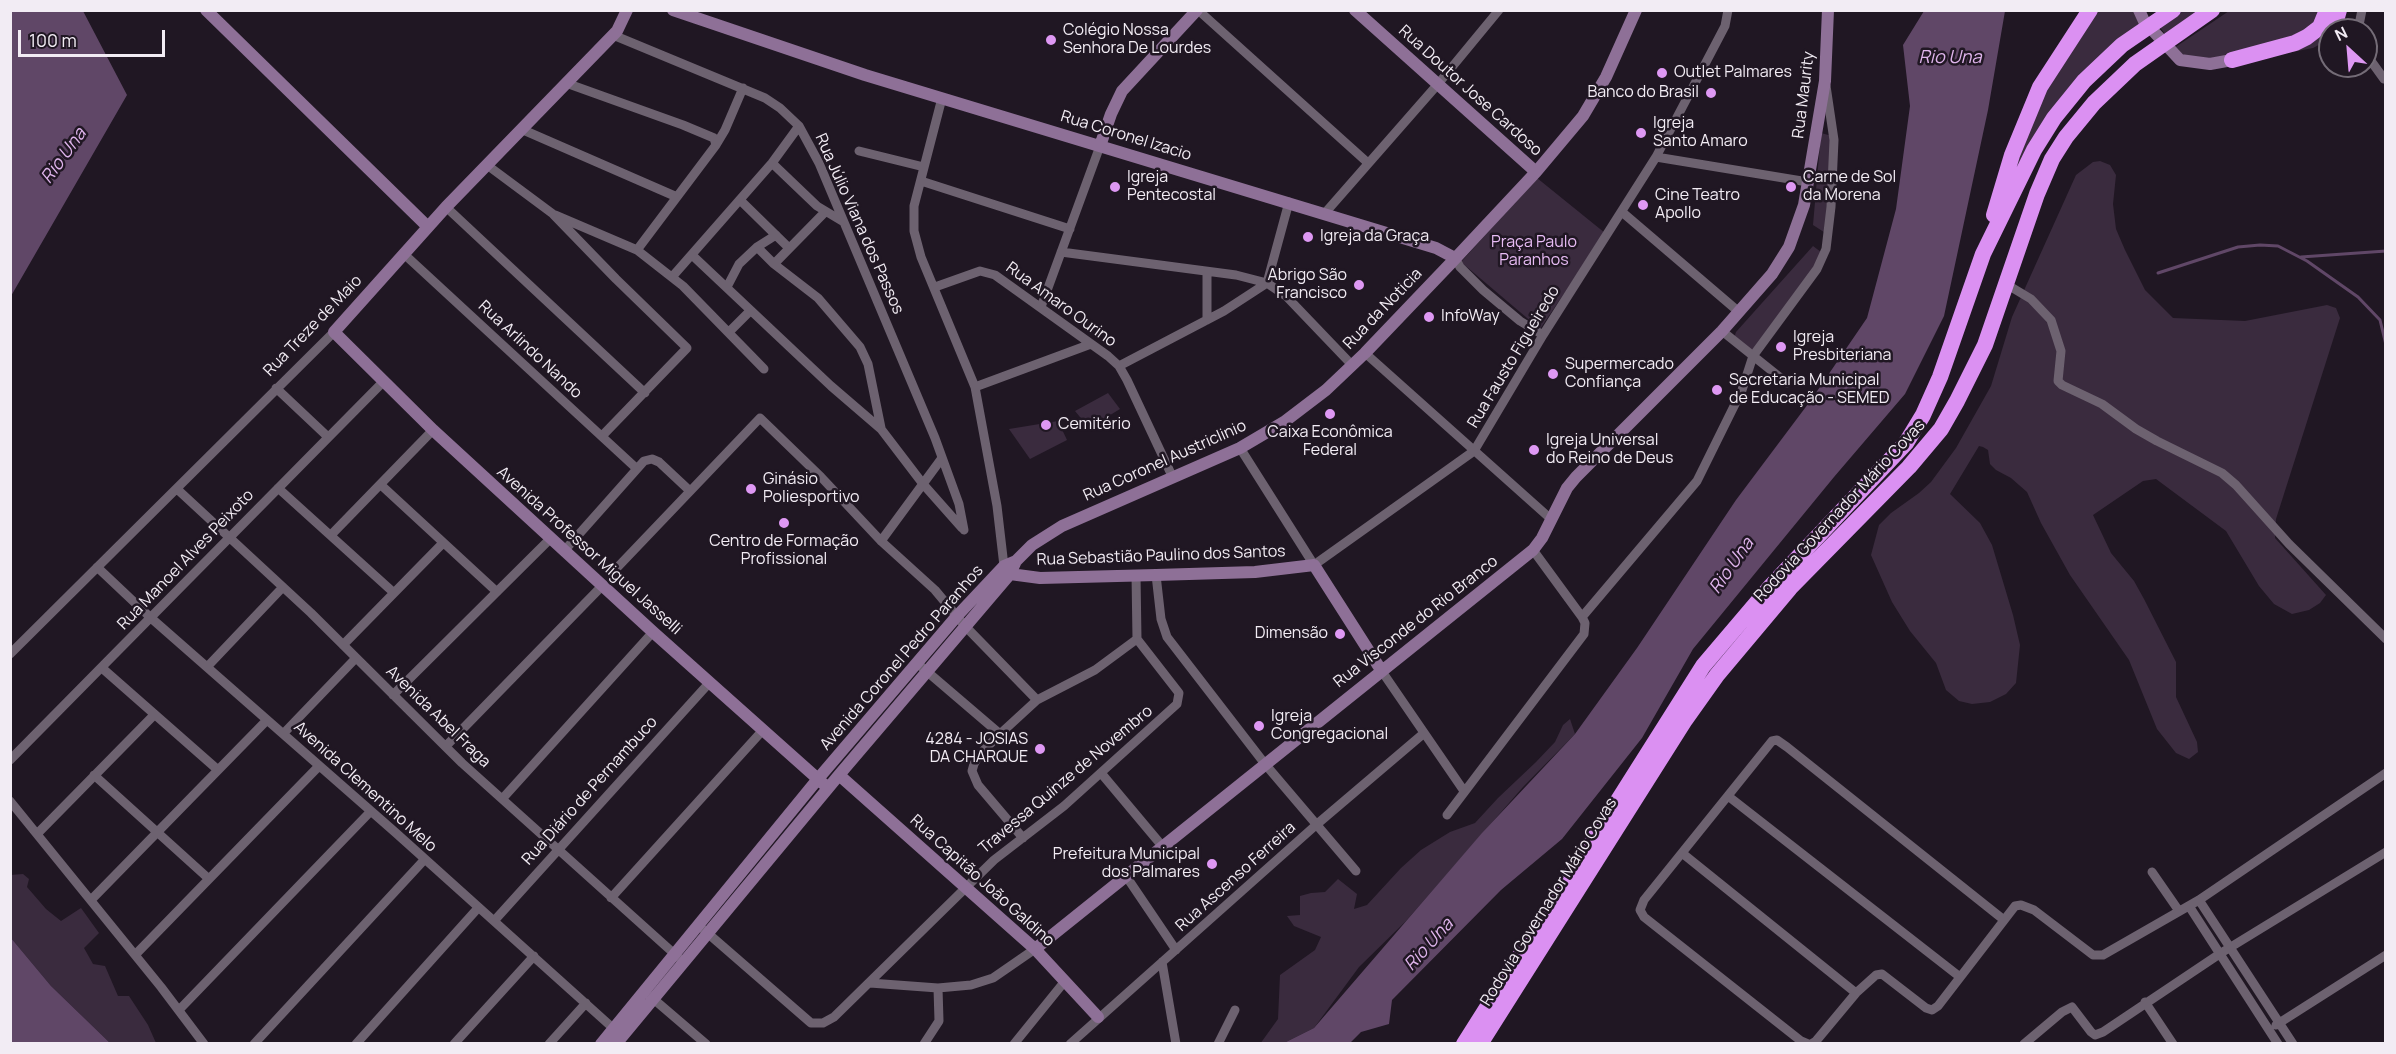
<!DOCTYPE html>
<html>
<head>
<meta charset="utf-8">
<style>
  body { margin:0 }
  #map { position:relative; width:2396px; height:1054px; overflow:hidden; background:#201723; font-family:Manrope,sans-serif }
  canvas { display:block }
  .frame { position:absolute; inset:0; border:12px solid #f2ecf4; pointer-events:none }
  .north { position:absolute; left:2318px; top:18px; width:60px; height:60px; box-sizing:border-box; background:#201723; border:2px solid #746c77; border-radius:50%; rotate:334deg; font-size:16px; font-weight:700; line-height:24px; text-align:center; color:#f2ecf4 }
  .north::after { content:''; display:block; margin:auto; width:21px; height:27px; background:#de98f3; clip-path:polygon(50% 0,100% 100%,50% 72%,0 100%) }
  .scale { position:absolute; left:18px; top:30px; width:147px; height:27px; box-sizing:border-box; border:3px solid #f2ecf4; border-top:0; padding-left:8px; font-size:18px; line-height:21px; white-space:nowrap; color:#f2ecf4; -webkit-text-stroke:4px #201723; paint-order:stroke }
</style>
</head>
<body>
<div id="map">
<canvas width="2396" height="1054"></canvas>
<div class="frame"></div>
<div class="north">N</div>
<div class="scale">100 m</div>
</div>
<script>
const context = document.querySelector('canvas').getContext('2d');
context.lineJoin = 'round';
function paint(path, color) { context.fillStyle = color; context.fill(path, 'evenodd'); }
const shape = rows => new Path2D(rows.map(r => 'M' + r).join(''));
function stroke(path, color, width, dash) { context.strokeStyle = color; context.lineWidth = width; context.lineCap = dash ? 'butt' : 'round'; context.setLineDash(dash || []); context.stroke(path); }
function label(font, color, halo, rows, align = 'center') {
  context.font = font + ' Manrope,sans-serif'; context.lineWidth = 5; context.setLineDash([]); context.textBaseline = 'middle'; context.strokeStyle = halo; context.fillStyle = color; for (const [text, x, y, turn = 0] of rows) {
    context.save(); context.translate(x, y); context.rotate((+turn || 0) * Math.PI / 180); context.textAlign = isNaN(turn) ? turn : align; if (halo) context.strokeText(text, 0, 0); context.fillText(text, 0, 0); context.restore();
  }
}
const green = shape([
  [2095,11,2143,11,2151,24,2082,81,2005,198,2044,80],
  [2178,11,2222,11,2173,44,2158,25],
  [2229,11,2344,11,2330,30,2330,39,2313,48,2209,68,2184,61,2174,48],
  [1821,133,1832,136,1827,234,1813,225],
  [2100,161,2110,165,2116,175,2113,204,2116,229,2125,250,2145,290,2173,318,2245,321,2327,305,2336,308,2340,318,2276,519,2275,538,2326,595,2320,603,2309,610,2292,614,2274,604,2259,586,2226,531,2156,479,2143,481,2093,515,2111,553,2134,581,2144,599,2176,662,2176,697,2197,742,2198,752,2189,759,2176,753,2157,729,2129,660,2070,575,2041,523,2027,492,2011,478,1996,470,1990,464,1988,450,1983,447,1979,446,1950,494,1980,523,1992,545,2013,615,2020,645,2016,683,2006,694,1990,702,1972,704,1959,701,1946,690,1936,663,1910,631,1892,602,1871,555,1879,525,1891,513,1919,493,1931,482,1956,448,1991,386,2012,317,2076,175,2093,162],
  [1537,178,1605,233,1540,329,1461,262],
  [1813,246,1825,255,1754,352,1734,338,1736,332],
  [1108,393,1120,409,1089,428,1075,411],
  [1058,421,1067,440,1030,459,1009,429],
  [1570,719,1575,734,1523,787,1406,921,1359,967,1314,1028,1284,1043,1260,1044,1278,1019,1280,975,1315,950,1321,937,1294,926,1287,916,1300,915,1300,896,1311,893,1325,892,1338,879,1357,894,1354,909,1367,905,1401,868,1421,850,1450,832,1475,823,1498,798,1536,762,1555,742,1563,725],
  [23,874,29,879,27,887,46,909,61,921,81,908,99,933,84,948,93,964,105,966,118,996,129,996,148,1025,156,1043,110,1043,51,986,11,938,10,875]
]);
const water = shape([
  [11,10,83,11,127,95,11,296],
  [1924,11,2005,11,1988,110,1944,316,1905,394,1834,477,1693,649,1642,738,1562,839,1501,890,1392,1000,1389,1024,1361,1032,1350,1043,1284,1043,1314,1028,1482,833,1575,734,1637,648,1736,500,1811,400,1867,318,1896,209,1910,106,1903,45],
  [11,938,51,986,110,1043,11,1043]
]);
const stream = shape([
  [2301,257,2386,251],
  [2158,273,2238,247,2260,245,2278,246,2307,261,2358,297,2380,320,2386,345]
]);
const street = shape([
  [1198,10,1368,163],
  [2358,30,2362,10],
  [613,35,765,98,780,108,799,126,819,163,935,438,959,504,964,530],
  [2366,54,2384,79],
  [566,83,683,125,714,138,716,145],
  [942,98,914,206,914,231,921,257,975,387,997,506,1004,566],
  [521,129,677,197],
  [859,151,924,167],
  [1656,157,1808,182],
  [772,163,817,206,842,221],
  [487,165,553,214,616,279,687,348,602,436],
  [921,181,1070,229],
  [740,200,789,248],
  [446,207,645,393],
  [1622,212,1739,312],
  [1325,213,1438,84,1499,10],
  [555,215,637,250,683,286,764,369],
  [757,247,774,264,818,298,860,347,868,364,881,428],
  [637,250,716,145,725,130,743,88],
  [1061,252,1236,275,1267,283,1286,296,1352,365],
  [404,254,636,468],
  [692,255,831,386,881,429,923,484,962,528],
  [1455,258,1460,267,1483,290,1520,321,1543,335],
  [774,264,825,212],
  [672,277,772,163,799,126],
  [1267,283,1289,202],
  [2006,284,2031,299,2051,320,2061,351,2058,381,2062,385,2102,404,2136,429,2157,441,2222,473,2236,485,2289,544,2386,639],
  [727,287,739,264,757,247,776,235],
  [935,287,980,271,995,275,1108,356,1119,366,1127,380,1173,478],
  [1041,307,1100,146],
  [1207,320,1207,272],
  [1722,331,1787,383],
  [729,332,750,311],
  [1365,353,1552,520],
  [1119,366,1224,311,1267,283],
  [975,387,1091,344],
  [276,388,328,437],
  [1240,448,1314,565,1474,451,1543,335,1656,157,1714,47,1725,26,1728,10],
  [381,485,497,592],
  [278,488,393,592],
  [177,489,311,613,462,763,679,958],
  [331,535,433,430],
  [881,541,942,458],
  [564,551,644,461,652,459,659,462,690,491],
  [97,567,151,618,396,833,614,1029],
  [612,573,760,418,821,477,881,541,935,590,965,626,1037,700],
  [1156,575,1161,619,1167,637,1265,764,1356,871],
  [1582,617,1697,481,1742,390,1753,356,1817,269,1826,249,1831,207,1834,140,1826,86],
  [343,645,443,543],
  [10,654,334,332],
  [917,663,1000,734],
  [207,667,283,587],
  [102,668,218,770],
  [1381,670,1464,791],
  [393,695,551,538],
  [283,734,355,659],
  [446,746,602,586],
  [10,760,383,382],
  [1101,773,1163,847],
  [94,775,209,879],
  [1728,796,1960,977],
  [503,798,653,632],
  [10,801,161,987,204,1044],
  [1447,815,1584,634,1585,623,1582,617,1533,550],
  [37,834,154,715],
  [1023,838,978,785,972,771,974,764,979,755,1000,734,1037,700,1095,670,1137,639],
  [1682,853,1856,993],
  [2152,872,2179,911],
  [1126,876,1176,950],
  [611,898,763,730],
  [91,900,267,720],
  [2199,900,2293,1044],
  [2189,906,2278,1044],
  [494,921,710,682],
  [704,930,811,1023,823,1023,834,1017,994,860,1064,806,1177,704,1179,693,1137,639,1136,575],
  [135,955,319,766],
  [1162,962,1176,1044],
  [870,983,938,988,971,985,993,978,1035,949],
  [650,996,706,1044],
  [2145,1002,2173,1044],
  [179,1010,371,811],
  [2276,1025,2386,955],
  [254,1044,425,859],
  [356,1044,478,908],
  [454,1044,534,956],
  [549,1044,586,1003],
  [924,1044,939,1021,938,988],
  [1014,1044,1065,981],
  [1070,1044,1316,825,1423,734],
  [1218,1044,1235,1010],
  [1808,1044,1801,1041,1644,917,1640,910,1644,900,1772,741,1777,740,1787,747,2004,920],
  [1811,1044,1816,1041,1856,993,1876,975,1882,974,1926,1008,1932,1010,1938,1006,2015,906,2021,905,2034,910,2093,955,2103,955,2199,900,2386,773],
  [2024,1044,2062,1012,2072,1007,2091,1032,2095,1035,2103,1032,2221,953,2386,852]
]);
const secondary = shape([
  [206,10,428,227],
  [627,10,617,31,446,207,334,332,433,430,653,632,828,788],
  [673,10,865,75,1436,248,1455,258],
  [1355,10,1536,172],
  [2139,10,2144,21,2180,60,2210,64,2232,60],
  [1100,146,1111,114,1122,91,1197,10],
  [1010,574,1040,578,1156,575,1255,572,1314,565,1381,670],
  [839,775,1035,949,1098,1017],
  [1035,949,1533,550,1542,538,1567,488,1576,477,1722,331,1772,274,1789,247,1804,205,1825,81,1828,10],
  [601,1044,817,780,957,616,1004,566,1016,561,1032,545,1062,526,1240,448,1284,422,1326,390,1365,353,1451,263,1536,172,1583,116,1606,77,1636,10],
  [616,1044,839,775,1010,574,1016,561]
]);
const highway = shape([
  [2330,30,2335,24,2339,10],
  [2232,60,2295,43,2307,37,2320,27,2327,10],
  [1994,215,2012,155,2040,87,2090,10],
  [1464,1044,1703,666,1771,586,1906,443,1923,415,1940,377,1983,254,2034,150,2054,118,2084,81,2122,45,2173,10],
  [1480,1044,1685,720,1717,675,1790,588,1909,467,1941,429,1957,401,1985,345,2037,194,2052,159,2066,137,2094,103,2135,64,2212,10]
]);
const markers = [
  [1051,40,6,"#de98f3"],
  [1662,73,6,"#de98f3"],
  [1711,93,6,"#de98f3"],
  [1641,133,6,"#de98f3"],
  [1115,187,6,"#de98f3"],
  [1791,187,6,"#de98f3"],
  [1643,205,6,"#de98f3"],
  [1308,237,6,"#de98f3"],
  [1359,285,6,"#de98f3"],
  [1429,317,6,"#de98f3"],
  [1781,347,6,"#de98f3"],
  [1553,374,6,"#de98f3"],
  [1717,390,6,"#de98f3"],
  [1330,414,6,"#de98f3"],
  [1046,425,6,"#de98f3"],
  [1534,450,6,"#de98f3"],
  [751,489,6,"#de98f3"],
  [784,523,6,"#de98f3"],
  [1340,634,6,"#de98f3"],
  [1259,726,6,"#de98f3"],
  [1040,749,6,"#de98f3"],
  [1212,864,6,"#de98f3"]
];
const poiNames = [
  ["Colégio Nossa",1063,31],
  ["Senhora De Lourdes",1063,49],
  ["Outlet Palmares",1674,73],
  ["Banco do Brasil",1699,93,"right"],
  ["Igreja",1653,124],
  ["Santo Amaro",1653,142],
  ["Igreja",1127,178],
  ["Pentecostal",1127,196],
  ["Carne de Sol",1803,178],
  ["da Morena",1803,196],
  ["Cine Teatro",1655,196],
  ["Apollo",1655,214],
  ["Igreja da Graça",1320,237],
  ["Abrigo São",1347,276,"right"],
  ["Francisco",1347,294,"right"],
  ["InfoWay",1441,317],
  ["Igreja",1793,338],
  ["Presbiteriana",1793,356],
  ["Supermercado",1565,365],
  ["Confiança",1565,383],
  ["Secretaria Municipal",1729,381],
  ["de Educação - SEMED",1729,399],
  ["Cemitério",1058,425],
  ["Caixa Econômica",1330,433,"center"],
  ["Federal",1330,451,"center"],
  ["Igreja Universal",1546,441],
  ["do Reino de Deus",1546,459],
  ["Ginásio",763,480],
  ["Poliesportivo",763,498],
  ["Centro de Formação",784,542,"center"],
  ["Profissional",784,560,"center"],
  ["Dimensão",1328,634,"right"],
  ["Igreja",1271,717],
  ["Congregacional",1271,735],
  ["4284 - JOSIAS",1028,740,"right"],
  ["DA CHARQUE",1028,758,"right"],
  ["Prefeitura Municipal",1200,855,"right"],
  ["dos Palmares",1200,873,"right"]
];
const streetNames = [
  ["Rua Doutor Jose Cardoso",1470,91,42],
  ["Rua Maurity",1804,95,-83],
  ["Rua Coronel Izacio",1126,136,17],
  ["Rua Júlio Viana dos Passos",859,224,66],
  ["Rua Amaro Ourino",1061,305,36],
  ["Rua da Noticia",1383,309,-46],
  ["Rua Treze de Maio",313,326,-46],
  ["Rua Arlindo Nando",530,350,43],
  ["Rua Fausto Figueiredo",1514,357,-59],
  ["Rua Coronel Austriclinio",1165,461,-24],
  ["Rodovia Governador Mário Covas",1840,511,-47],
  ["Avenida Professor Miguel Jasselli",589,551,42],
  ["Rua Sebastião Paulino dos Santos",1161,556,-2],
  ["Rua Manoel Alves Peixoto",186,560,-46],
  ["Rua Visconde do Rio Branco",1416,622,-38],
  ["Avenida Coronel Pedro Paranhos",902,658,-49],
  ["Avenida Abel Fraga",438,717,44],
  ["Travessa Quinze de Novembro",1066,780,-40],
  ["Avenida Clementino Melo",365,787,42],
  ["Rua Diário de Pernambuco",590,791,-48],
  ["Rua Ascenso Ferreira",1236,877,-42],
  ["Rua Capitão João Galdino",982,881,42],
  ["Rodovia Governador Mário Covas",1549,902,-58]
];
const parkNames = [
  ["Praça Paulo",1534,243],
  ["Paranhos",1534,261]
];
const waterNames = [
  ["Rio Una",1950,58],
  ["Rio Una",64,156,-54],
  ["Rio Una",1732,566,-55],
  ["Rio Una",1429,945,-48]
];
paint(green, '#3a2b3e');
paint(water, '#604767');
stroke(stream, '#604767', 3);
stroke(street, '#6d6270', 9);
stroke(secondary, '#8e7097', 12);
stroke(highway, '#db90f2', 16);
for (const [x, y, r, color] of markers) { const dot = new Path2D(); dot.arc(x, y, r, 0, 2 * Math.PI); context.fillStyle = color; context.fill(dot); stroke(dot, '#201723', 2); }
label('16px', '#f2ecf4', '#201723', poiNames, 'left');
label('16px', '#f2ecf4', '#201723', streetNames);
label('16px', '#e8bcf5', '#201723', parkNames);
label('italic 18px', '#dfb4ec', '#201723', waterNames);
</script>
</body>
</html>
